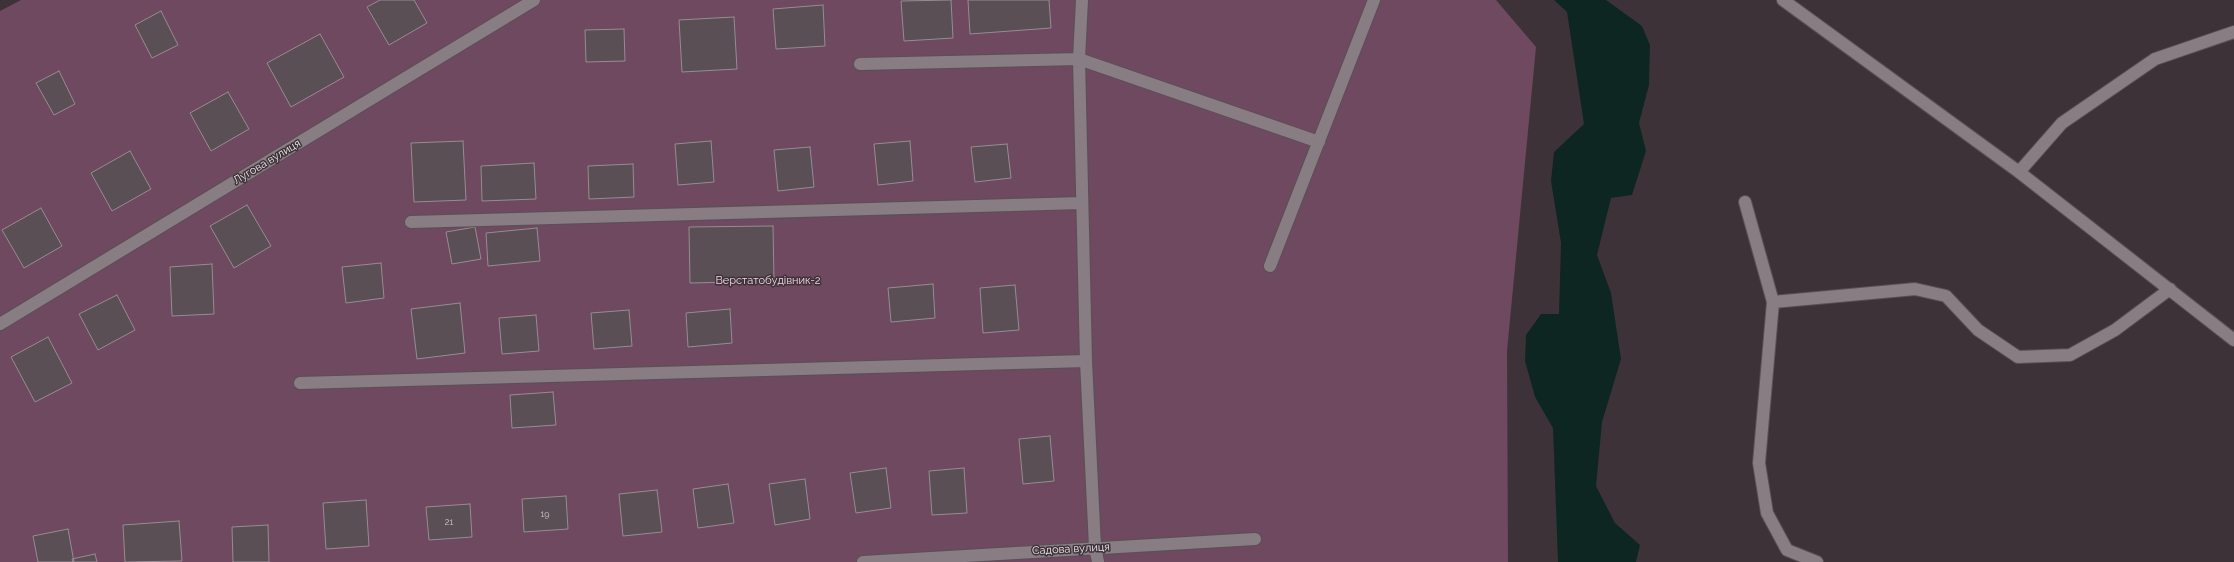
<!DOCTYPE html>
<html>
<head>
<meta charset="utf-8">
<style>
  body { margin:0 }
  canvas { display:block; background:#3d3238 }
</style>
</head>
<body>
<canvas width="2234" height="562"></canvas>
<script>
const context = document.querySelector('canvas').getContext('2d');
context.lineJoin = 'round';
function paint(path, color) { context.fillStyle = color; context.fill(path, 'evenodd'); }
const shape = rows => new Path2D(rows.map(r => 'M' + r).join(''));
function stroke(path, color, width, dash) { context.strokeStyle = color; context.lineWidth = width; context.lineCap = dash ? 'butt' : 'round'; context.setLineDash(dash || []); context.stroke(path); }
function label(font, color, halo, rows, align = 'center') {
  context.font = font + ' Raleway,sans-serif'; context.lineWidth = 3; context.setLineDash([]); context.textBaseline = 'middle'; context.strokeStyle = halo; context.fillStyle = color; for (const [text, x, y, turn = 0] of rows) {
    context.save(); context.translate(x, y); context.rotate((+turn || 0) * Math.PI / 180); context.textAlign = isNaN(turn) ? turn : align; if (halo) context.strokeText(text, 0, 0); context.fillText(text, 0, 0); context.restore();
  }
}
const green = shape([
  [21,0,1496,0,1536,47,1507,351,1508,562,0,562,0,11]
]);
const water = shape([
  [1554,0,1606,0,1642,26,1650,45,1649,85,1639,123,1646,151,1632,195,1611,198,1597,255,1611,293,1621,359,1602,422,1596,486,1615,523,1640,545,1636,562,1558,562,1553,428,1535,397,1525,361,1526,335,1541,314,1559,314,1561,243,1551,181,1554,152,1584,124,1567,12]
]);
const building = shape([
  [380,0,414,0,427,23,389,45,367,7,380,0],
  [951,0,953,38,904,41,901,1,951,0],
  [968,0,1049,0,1051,28,970,34,968,0],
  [823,5,825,46,776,49,773,9,823,5],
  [161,11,178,45,152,58,135,25,161,11],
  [734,17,737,69,682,72,679,20,734,17],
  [624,29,625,61,586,62,585,30,624,29],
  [320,34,344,77,291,107,267,63,320,34],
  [59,71,75,104,54,115,36,83,59,71],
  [228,92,249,129,211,151,190,113,228,92],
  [463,141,466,200,414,202,411,143,463,141],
  [711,141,714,182,678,185,675,144,711,141],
  [910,141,913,181,878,185,874,144,910,141],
  [1007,144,1011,178,975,182,971,147,1007,144],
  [810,147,814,187,778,191,774,150,810,147],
  [130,151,151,189,112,211,91,173,130,151],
  [534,163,536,199,482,201,481,166,534,163],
  [633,164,634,197,589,199,588,166,633,164],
  [247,205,271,246,234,268,210,226,247,205],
  [41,208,62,246,24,268,2,230,41,208],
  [773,226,774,281,690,283,689,227,773,226],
  [475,227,481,259,452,264,446,232,475,227],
  [537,228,540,261,488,266,486,233,537,228],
  [381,263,384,298,346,303,342,267,381,263],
  [212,264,214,314,172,316,170,267,212,264],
  [933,284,935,318,891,322,888,288,933,284],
  [1015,285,1019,330,983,333,980,288,1015,285],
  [117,295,135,330,98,350,79,314,117,295],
  [460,303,465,353,417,359,411,309,460,303],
  [730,309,732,343,688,347,686,313,730,309],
  [629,310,632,346,594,349,591,313,629,310],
  [536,315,539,351,502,354,499,318,536,315],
  [48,337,72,383,35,402,11,357,48,337],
  [553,392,556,425,512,428,510,395,553,392],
  [1050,436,1054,481,1023,484,1019,439,1050,436],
  [886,468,891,508,856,513,850,473,886,468],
  [964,468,967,513,932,515,929,471,964,468],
  [805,479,810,519,775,525,769,484,805,479],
  [728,484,734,523,698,528,693,489,728,484],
  [657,490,662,532,623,536,619,494,657,490],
  [566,496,568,529,524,532,522,499,566,496],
  [366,500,369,546,326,549,323,503,366,500],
  [470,504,472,537,429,540,426,507,470,504],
  [179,521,182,561,125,562,123,525,179,521],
  [268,525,269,562,233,562,232,527,268,525],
  [68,529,74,562,38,562,33,536,68,529],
  [95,554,97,562,73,562,72,559,95,554]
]);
const minor = shape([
  [1082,0,1079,59,1086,361,1095,547,1098,562],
  [1783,0,2019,172,2234,340],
  [860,64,1079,59,1319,142],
  [2019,172,2062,123,2155,59,2234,32],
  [1745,202,1773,302,1759,463,1767,513,1787,550,1817,562],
  [411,222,1082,203],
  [1270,266,1374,0],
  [1773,302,1915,289,1946,296,1978,330,2018,357,2070,355,2115,330,2170,289],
  [0,324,534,0],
  [300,383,1086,361],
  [863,562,1255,539]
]);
const numberNames = [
  ["19",545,514],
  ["21",449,522]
];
const streetNames = [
  ["Лугова вулиця",267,162,-31],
  ["Садова вулиця",1071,549,-3]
];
const parkNames = [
  ["Верстатобудівник-2",768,281]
];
paint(green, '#6e4960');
paint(water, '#0d2622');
paint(building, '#5b4f56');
stroke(building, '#988b93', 1);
stroke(minor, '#595055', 14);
stroke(minor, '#897d84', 12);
label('9px', '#cdc4c9', null, numberNames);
label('11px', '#f3ebef', '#3d3238', streetNames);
label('11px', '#f8d6e9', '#3d3238', parkNames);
</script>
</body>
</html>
